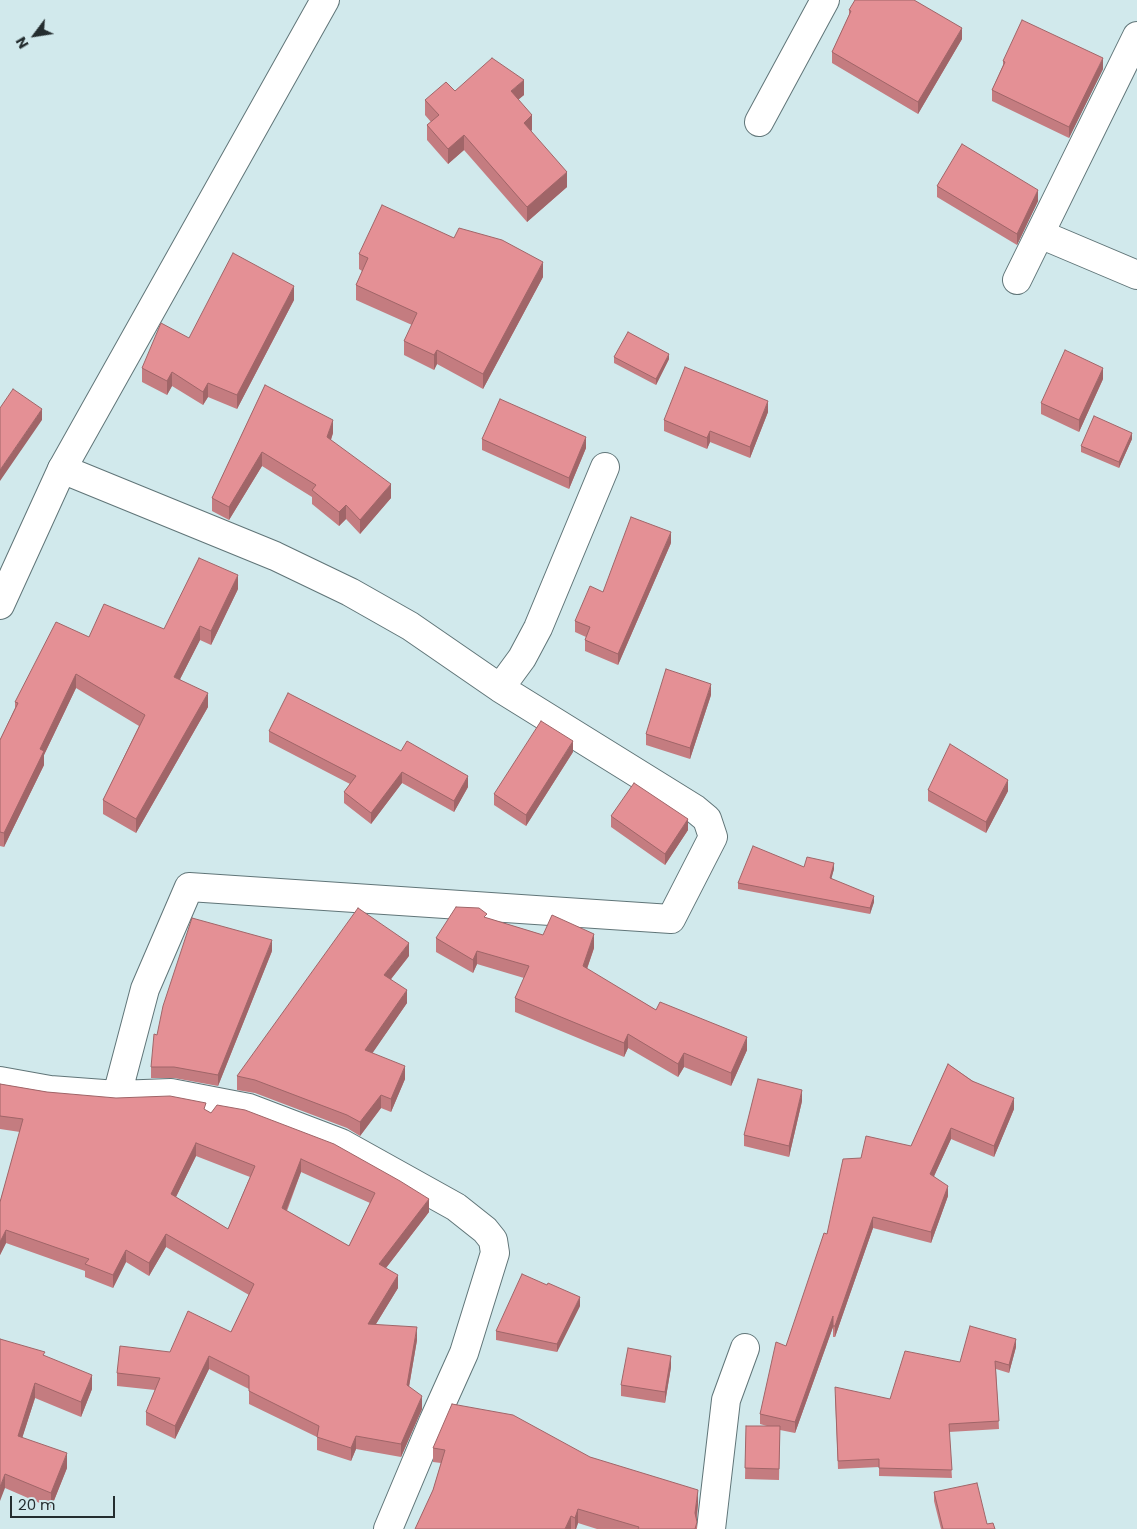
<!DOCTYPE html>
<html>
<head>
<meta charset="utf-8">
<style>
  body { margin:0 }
  #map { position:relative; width:1137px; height:1529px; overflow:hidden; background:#d1e9ec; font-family:Poppins,sans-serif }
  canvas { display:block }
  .north { position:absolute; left:10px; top:10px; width:50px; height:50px; -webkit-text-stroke:4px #d1e9ec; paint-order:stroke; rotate:239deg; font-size:14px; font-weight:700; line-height:20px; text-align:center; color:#242d2f }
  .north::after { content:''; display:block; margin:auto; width:18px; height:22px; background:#242d2f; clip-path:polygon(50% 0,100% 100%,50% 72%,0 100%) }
  .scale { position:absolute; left:10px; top:1496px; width:105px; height:22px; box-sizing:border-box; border:2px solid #242d2f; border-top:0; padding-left:6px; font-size:15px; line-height:18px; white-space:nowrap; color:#242d2f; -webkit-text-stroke:4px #d1e9ec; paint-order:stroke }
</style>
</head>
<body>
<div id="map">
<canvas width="1137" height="1529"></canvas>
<div class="north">N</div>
<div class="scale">20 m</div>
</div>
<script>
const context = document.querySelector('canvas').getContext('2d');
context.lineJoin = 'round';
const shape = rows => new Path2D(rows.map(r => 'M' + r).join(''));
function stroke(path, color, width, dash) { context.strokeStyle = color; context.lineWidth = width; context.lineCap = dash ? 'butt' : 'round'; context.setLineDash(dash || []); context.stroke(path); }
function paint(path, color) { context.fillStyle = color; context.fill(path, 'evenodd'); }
const minor = shape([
  [759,122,825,0],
  [1040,234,1137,275],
  [1017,280,1137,36],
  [62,469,275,556,350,592,410,626,500,688,695,809,707,819,713,837,671,919,189,887,145,989,117,1095],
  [500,688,522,658,538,628,605,467],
  [0,1081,50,1090,117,1095,171,1093,249,1108,341,1143,456,1207,485,1230,493,1240,495,1253,464,1353,433,1422,388,1529],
  [711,1529,726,1400,745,1348]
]);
const tertiary = shape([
  [0,605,62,469,325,0]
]);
const wall = shape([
  [849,10,962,39,918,114,832,63,832,52,849,15],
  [1003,61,1103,69,1069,138,992,101,992,90,1003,65],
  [455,91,524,95,518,99,532,130,531,131,567,187,527,222,464,150,448,164,427,140,427,125,431,122,425,115,425,100],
  [937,186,1038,201,1017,245,937,197],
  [454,238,543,277,483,389,437,364,434,370,404,355,404,341,412,325,356,300,356,285,362,271,359,269,359,254],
  [294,300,237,409,208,397,203,405,172,386,167,395,142,382,142,368,189,338],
  [614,357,669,359,656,385,614,363],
  [1103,379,1079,432,1041,414,1041,403],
  [265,385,333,433,331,440,391,498,360,534,346,519,339,526,312,504,312,497,262,466,229,520,212,511,212,498],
  [768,412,750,458,710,442,707,449,664,431,664,420],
  [482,439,586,448,569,489,482,450],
  [1132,439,1119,468,1081,452,1081,446],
  [671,543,618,665,585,651,585,640,586,637,575,632,575,621,603,592],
  [238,589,211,645,200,640,180,679,208,707,136,833,103,814,103,800,139,726,76,688,44,755,44,765,4,847,0,846,0,740,15,708,15,702,89,637,164,629],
  [711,695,690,759,646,745,646,734],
  [269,731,468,787,454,812,402,783,371,824,344,803,344,792,350,784,269,742],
  [573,752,526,826,494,805,494,794],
  [928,790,1008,791,986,833,928,801],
  [611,816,688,830,665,865,611,827],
  [804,867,834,869,831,878,874,902,870,914,738,889,738,883],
  [487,918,543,935,594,948,587,969,656,1010,747,1050,731,1086,684,1067,678,1077,628,1048,624,1057,515,1012,515,998,524,978,477,964,473,973,436,952,436,938],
  [272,951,218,1086,174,1078,151,1078,151,1067,157,1035],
  [409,956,391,979,407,1003,372,1053,405,1079,391,1112,381,1108,360,1136,347,1128,255,1093,237,1090,237,1076],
  [948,1064,1014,1109,994,1157,951,1139,934,1176,948,1196,931,1243,873,1228,835,1337,833,1337,833,1327,795,1433,780,1430,779,1480,745,1479,746,1426,767,1426,760,1424,760,1414,786,1346,827,1234,861,1158,911,1146],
  [0,1084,47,1092,206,1111,429,1212,386,1268,398,1288,376,1324,417,1340,409,1387,422,1409,401,1457,356,1449,351,1461,317,1450,317,1437,249,1404,249,1389,209,1369,175,1439,146,1425,146,1412,155,1390,117,1386,117,1373,170,1352,231,1332,249,1295,166,1247,149,1276,126,1262,113,1288,85,1277,85,1271,6,1243,0,1255,0,1202,20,1132,0,1129],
  [196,1156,250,1177,228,1229,176,1197],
  [301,1172,370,1203,349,1246,287,1211],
  [802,1101,789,1157,744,1146,744,1135],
  [580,1306,557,1352,496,1340,496,1331],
  [0,1339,45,1356,92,1389,81,1417,35,1398,22,1438,67,1468,51,1508,5,1488],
  [1016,1347,1009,1373,996,1369,999,1429,949,1432,952,1478,879,1476,879,1467,838,1469,835,1395,890,1399,960,1362],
  [671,1367,665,1403,621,1396,621,1385],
  [433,1448,590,1457,698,1504,697,1518,697,1529,597,1529,578,1523,576,1529,415,1529,433,1490,441,1463,433,1462],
  [934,1492,987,1524,995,1529,941,1529,934,1501]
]);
const shadedWall = shape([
  [962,28,962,39,918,114,918,102],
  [1103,58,1103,69,1069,138,1069,127],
  [524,80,524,95,511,106,511,91],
  [532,115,532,130,524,137,524,123],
  [464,135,464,150,448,164,448,149],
  [567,172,567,187,527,222,527,207],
  [1038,190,1038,201,1017,245,1017,234],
  [543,262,543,277,483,389,483,374],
  [294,286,294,300,237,409,237,395],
  [437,350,437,364,434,370,434,355],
  [669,354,669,359,656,385,656,379],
  [1103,368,1103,379,1079,432,1079,420],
  [172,372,172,386,167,395,167,381],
  [208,383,208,397,203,405,203,392],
  [768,401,768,412,750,458,750,447],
  [42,409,42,420,0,481,0,470],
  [333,420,333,433,327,451,327,437],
  [710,431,710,442,707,449,707,438],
  [1132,433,1132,439,1119,468,1119,462],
  [586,437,586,448,569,489,569,478],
  [262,452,262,466,229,520,229,507],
  [391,484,391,498,360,534,360,520],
  [346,505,346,519,339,526,339,512],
  [671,532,671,543,618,665,618,654],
  [238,575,238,589,211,645,211,631],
  [200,626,200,640,174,691,174,677],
  [76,674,76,688,44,755,44,765,4,847,4,833,40,749],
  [711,684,711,695,690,759,690,748],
  [208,693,208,707,136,833,136,819],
  [573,741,573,752,526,826,526,815],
  [402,772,402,783,371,824,371,813],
  [468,776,468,787,454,812,454,801],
  [1008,780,1008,791,986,833,986,822],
  [688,819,688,830,665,865,665,854],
  [834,863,834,869,830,884,830,878],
  [874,896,874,902,870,914,870,908],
  [594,934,594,948,583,980,583,966],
  [272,940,272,951,218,1086,218,1075],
  [409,943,409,956,384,988,384,975],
  [477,951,477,964,473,973,473,960],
  [407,990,407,1003,365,1064,365,1050],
  [628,1034,628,1048,624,1057,624,1043],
  [747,1037,747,1050,731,1086,731,1073],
  [684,1053,684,1067,678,1077,678,1064],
  [405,1066,405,1079,391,1112,391,1099],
  [802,1090,802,1101,789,1157,789,1146],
  [381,1095,381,1108,360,1136,360,1122],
  [1014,1098,1014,1109,994,1157,994,1146],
  [951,1128,951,1139,930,1185,930,1174],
  [196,1143,196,1156,171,1207,171,1194],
  [301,1159,301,1172,282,1221,282,1208],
  [948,1186,948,1196,931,1243,931,1232],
  [429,1199,429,1212,379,1277,379,1264],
  [873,1217,873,1228,835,1337,835,1326],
  [6,1230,6,1243,0,1255,0,1242],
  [166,1234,166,1247,149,1276,149,1263],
  [126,1250,126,1262,113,1288,113,1275],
  [398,1275,398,1288,368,1337,368,1324],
  [580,1297,580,1306,557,1352,557,1344],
  [833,1316,833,1327,795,1433,795,1422],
  [417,1327,417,1340,407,1398,407,1385],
  [1016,1339,1016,1347,1009,1373,1009,1365],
  [209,1356,209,1369,175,1439,175,1426],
  [671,1356,671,1367,665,1403,665,1392],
  [92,1375,92,1389,81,1417,81,1402],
  [35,1383,35,1398,18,1451,18,1436],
  [422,1396,422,1409,401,1457,401,1444],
  [356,1436,356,1449,351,1461,351,1448],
  [67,1453,67,1468,51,1508,51,1493],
  [5,1474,5,1488,0,1501,0,1487],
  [698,1490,698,1504,695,1527,695,1513],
  [578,1509,578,1523,576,1529,575,1529,575,1518],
  [571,1516,571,1529,565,1529]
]);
const building = shape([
  [855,0,914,0,962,28,918,102,832,52,851,11,849,10,855,0],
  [1022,20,1103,58,1069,127,992,90,1005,62,1003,61,1022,20],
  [492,58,524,80,511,91,532,115,524,123,567,172,527,207,464,135,448,149,427,125,439,115,425,100,446,82,455,91,492,58],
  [962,144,1038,190,1017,234,937,186,962,144],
  [382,205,454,238,459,228,502,240,543,262,483,374,437,350,434,355,404,341,417,313,356,285,368,258,359,254,382,205],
  [233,253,294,286,237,395,208,383,203,392,172,372,167,381,142,368,161,323,189,338,233,253],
  [628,332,669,354,656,379,614,357,628,332],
  [1065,350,1103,368,1079,420,1041,403,1065,350],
  [685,367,768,401,750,447,710,431,707,438,664,420,685,367],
  [265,385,333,420,327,437,391,484,360,520,346,505,339,512,312,490,316,485,262,452,229,507,212,498,265,385],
  [13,389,42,409,0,470,0,408,13,389],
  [500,399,586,437,569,478,482,439,500,399],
  [1094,416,1132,433,1119,462,1081,446,1094,416],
  [631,517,671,532,618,654,585,640,590,627,575,621,590,586,603,592,631,517],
  [199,558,238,575,211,631,200,626,174,677,208,693,136,819,103,800,145,715,76,674,40,749,44,751,4,833,0,832,0,740,18,703,15,702,56,622,89,637,104,604,164,629,199,558],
  [666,669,711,684,690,748,646,734,666,669],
  [288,693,401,751,407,741,468,776,454,801,402,772,371,813,344,792,356,776,269,731,288,693],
  [541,721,573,741,526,815,494,794,541,721],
  [950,744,1008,780,986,822,928,790,950,744],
  [634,783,688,819,665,854,611,816,634,783],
  [753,846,804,867,807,857,834,863,830,878,874,896,870,908,738,883,753,846],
  [456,907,479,908,487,914,484,917,543,935,552,915,594,934,583,966,656,1010,660,1002,747,1037,731,1073,684,1053,678,1064,628,1034,624,1043,515,998,529,966,477,951,473,960,436,938,456,907],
  [358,908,409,943,384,975,407,990,365,1050,405,1066,391,1099,381,1095,360,1122,347,1115,255,1080,237,1076,358,908],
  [192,918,272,940,218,1075,174,1067,151,1067,154,1034,157,1035,163,1006,192,918],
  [948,1064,972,1081,1014,1098,994,1146,951,1128,930,1174,948,1186,931,1232,873,1217,835,1326,833,1326,833,1316,795,1422,760,1414,776,1342,786,1346,824,1233,827,1234,843,1159,861,1158,866,1136,911,1146,948,1064],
  [758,1079,802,1090,789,1146,744,1135,758,1079],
  [0,1084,47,1092,116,1098,170,1096,206,1103,204,1109,211,1113,217,1105,245,1110,334,1144,400,1181,429,1199,379,1264,398,1275,368,1324,417,1327,407,1385,422,1396,401,1444,356,1436,351,1448,317,1437,319,1426,249,1391,249,1376,209,1356,175,1426,146,1412,160,1378,117,1373,120,1346,170,1352,188,1311,231,1332,254,1284,166,1234,149,1263,126,1250,113,1275,85,1264,89,1259,6,1230,0,1242,0,1202,23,1119,0,1116,0,1084],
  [196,1143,255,1166,228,1229,171,1194,196,1143],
  [301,1159,375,1193,349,1246,282,1208,301,1159],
  [522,1274,547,1285,548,1283,580,1297,557,1344,496,1331,522,1274],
  [970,1326,1016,1339,1009,1365,995,1361,999,1421,949,1424,952,1470,879,1468,879,1459,838,1461,835,1387,890,1399,905,1351,960,1362,970,1326],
  [0,1339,45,1352,43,1355,92,1375,81,1402,35,1383,18,1436,67,1453,51,1493,5,1474,0,1487,0,1339],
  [628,1348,671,1356,665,1392,621,1385,628,1348],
  [452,1404,513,1415,590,1457,698,1490,695,1513,697,1522,695,1529,638,1529,639,1527,578,1509,575,1518,571,1516,565,1529,415,1529,433,1490,445,1450,433,1448,452,1404],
  [746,1426,780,1426,779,1469,745,1468,746,1426],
  [977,1483,987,1524,993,1523,995,1529,943,1529,934,1492,977,1483]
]);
stroke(minor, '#607578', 30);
stroke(tertiary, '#607578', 30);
stroke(minor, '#fff', 28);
stroke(tertiary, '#fff', 28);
paint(wall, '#c47c80');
paint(shadedWall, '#a06568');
paint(building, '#e49095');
stroke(building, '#a06568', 1);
</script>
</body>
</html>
